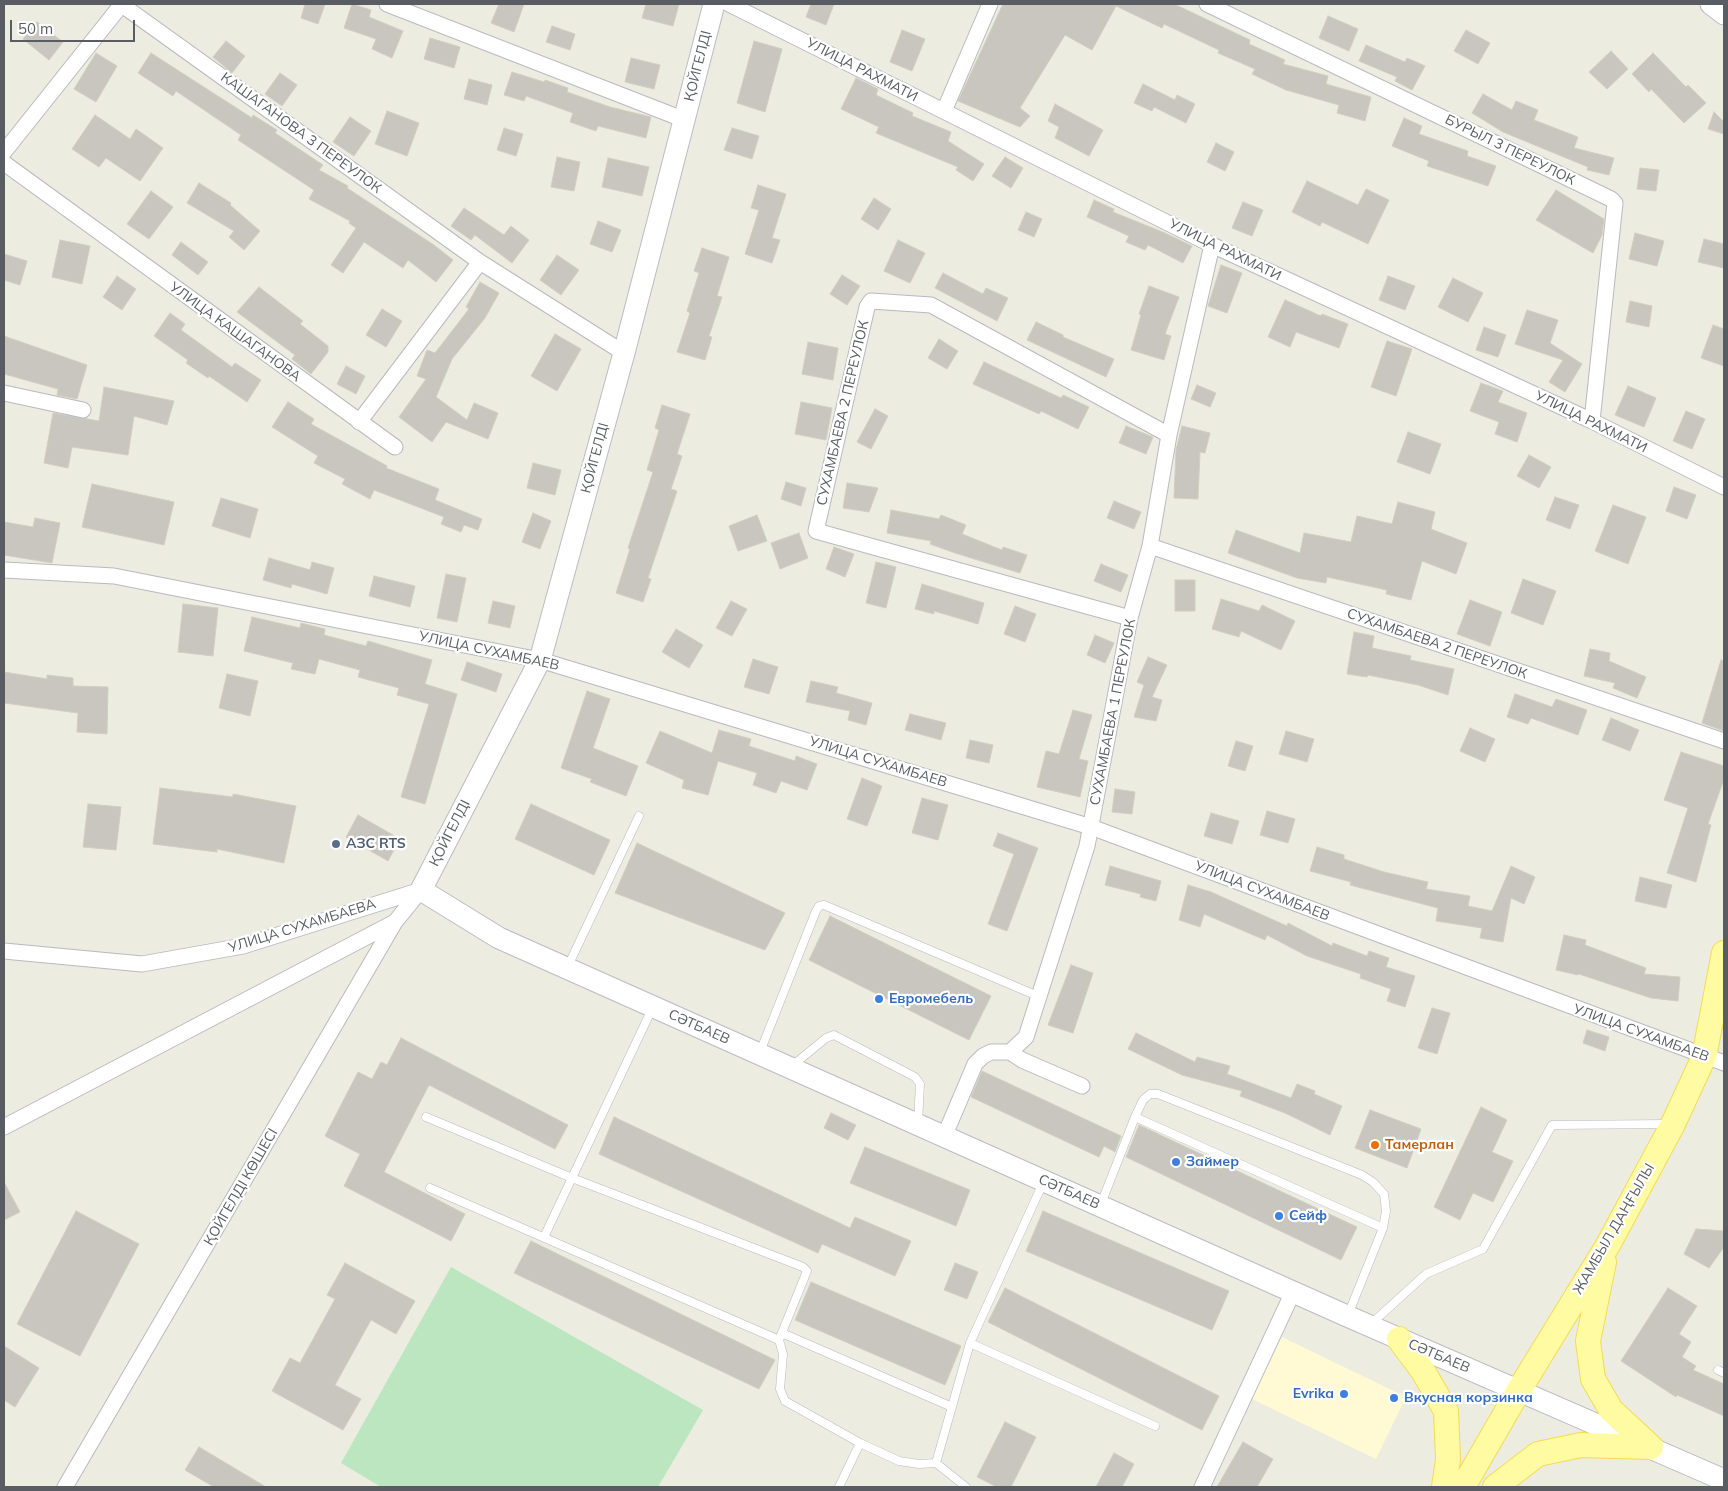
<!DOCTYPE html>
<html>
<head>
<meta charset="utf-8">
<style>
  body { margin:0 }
  #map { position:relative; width:1728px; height:1491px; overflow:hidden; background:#edece0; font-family:Mulish,sans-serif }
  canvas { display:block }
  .frame { position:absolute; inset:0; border:5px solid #595c62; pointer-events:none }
  .scale { position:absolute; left:10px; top:20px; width:125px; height:22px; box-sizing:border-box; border:2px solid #595c62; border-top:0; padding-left:6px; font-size:15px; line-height:18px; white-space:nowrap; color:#595c62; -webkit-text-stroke:4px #fff; paint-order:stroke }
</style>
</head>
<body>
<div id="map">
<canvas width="1728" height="1491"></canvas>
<div class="frame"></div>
<div class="scale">50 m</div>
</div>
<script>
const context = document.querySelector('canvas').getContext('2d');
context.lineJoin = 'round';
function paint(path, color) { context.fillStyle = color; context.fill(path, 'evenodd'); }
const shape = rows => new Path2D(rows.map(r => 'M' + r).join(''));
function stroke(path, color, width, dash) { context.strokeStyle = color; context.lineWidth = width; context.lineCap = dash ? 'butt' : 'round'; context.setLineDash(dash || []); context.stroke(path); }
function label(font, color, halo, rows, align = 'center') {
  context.font = font + ' Mulish,sans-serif'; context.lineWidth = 4.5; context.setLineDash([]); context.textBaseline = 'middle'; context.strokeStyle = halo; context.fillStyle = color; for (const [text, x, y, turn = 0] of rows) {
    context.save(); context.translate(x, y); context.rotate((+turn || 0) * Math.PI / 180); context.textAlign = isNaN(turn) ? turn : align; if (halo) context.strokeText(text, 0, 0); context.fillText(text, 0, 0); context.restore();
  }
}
const commercial = shape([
  [1282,1337,1406,1397,1376,1459,1252,1399]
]);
const green = shape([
  [451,1267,703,1410,658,1487,381,1487,341,1463]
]);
const building = shape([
  [305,4,325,4,318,24,301,18,305,4],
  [352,4,371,10,369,17,403,31,392,58,372,49,376,39,344,28,352,4],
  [499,4,524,4,514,32,491,23,499,4],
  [646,4,679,4,673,26,642,18,646,4],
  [811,4,834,4,826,25,806,17,811,4],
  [1003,4,1174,4,1250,40,1249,44,1285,60,1283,64,1328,76,1326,84,1371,97,1365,121,1337,113,1339,105,1286,90,1252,74,1255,69,1218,53,1219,50,1164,24,1162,28,1116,6,1092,50,1065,35,1020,108,1030,116,1020,127,958,101,1003,4],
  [1328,16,1358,29,1349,51,1319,38,1328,16],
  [37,22,63,42,49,60,23,39,37,22],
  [552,26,575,34,570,50,546,42,552,26],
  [902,30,925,39,912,71,890,62,902,30],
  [1466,30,1490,43,1478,64,1454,51,1466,30],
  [430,38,460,47,454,68,424,59,430,38],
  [226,41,245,56,232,73,213,57,226,41],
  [754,41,782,49,765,112,737,103,754,41],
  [1366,45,1405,62,1407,58,1425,66,1412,90,1395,81,1397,77,1359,61,1366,45],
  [1611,51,1628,69,1607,89,1589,72,1611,51],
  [96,53,117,66,96,102,74,89,96,53],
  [151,53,252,118,253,115,277,130,275,133,323,165,319,170,348,186,347,188,434,245,453,260,436,282,408,260,403,268,364,242,343,273,331,265,356,228,349,223,350,221,309,199,314,190,238,140,241,135,176,91,173,96,138,73,151,53],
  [1653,53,1686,87,1688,85,1706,103,1684,123,1651,89,1649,92,1632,74,1653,53],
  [631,58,660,65,654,89,625,82,631,58],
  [512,72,544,82,545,80,568,88,567,92,610,107,651,117,646,138,598,126,596,131,570,122,573,113,526,96,524,101,504,95,512,72],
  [280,73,297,85,282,106,265,94,280,73],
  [856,78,878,89,876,95,913,113,912,116,951,132,948,141,984,164,973,181,956,170,958,167,876,133,879,127,841,109,856,78],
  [469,79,492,85,487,105,464,99,469,79],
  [1143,84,1175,100,1177,95,1195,104,1186,123,1154,107,1152,111,1134,103,1143,84],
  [1483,94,1512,110,1516,101,1538,110,1534,120,1578,137,1574,148,1614,158,1609,175,1587,170,1588,167,1503,132,1472,113,1483,94],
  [1055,104,1103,130,1089,156,1055,138,1059,127,1048,121,1055,104],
  [387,111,419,123,407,156,375,144,387,111],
  [1714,112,1724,122,1724,134,1708,129,1714,112],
  [95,115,130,139,136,129,163,148,140,181,106,158,99,167,72,149,95,115],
  [350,117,371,131,354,156,333,142,350,117],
  [1404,118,1422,126,1419,134,1468,151,1467,156,1496,166,1488,186,1427,166,1429,161,1392,146,1404,118],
  [504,128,523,134,516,156,497,150,504,128],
  [732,128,759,136,752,159,724,150,732,128],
  [1216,143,1234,152,1225,171,1207,162,1216,143],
  [557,157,580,162,574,191,551,187,557,157],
  [1005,157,1023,168,1011,188,992,176,1005,157],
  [608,158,649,167,642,196,602,187,608,158],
  [1640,168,1659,170,1656,191,1637,189,1640,168],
  [1307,181,1358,205,1366,189,1389,200,1368,244,1322,222,1320,226,1292,212,1307,181],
  [199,183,231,203,230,205,260,231,244,250,229,237,234,231,187,203,199,183],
  [758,185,786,194,772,238,780,240,772,263,745,254,759,210,751,208,758,185],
  [1556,190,1604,219,1602,235,1593,253,1536,220,1556,190],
  [151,191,173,207,149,239,127,224,151,191],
  [874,198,891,209,878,230,861,219,874,198],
  [1094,200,1114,209,1113,212,1165,233,1192,246,1183,263,1148,245,1145,250,1126,242,1129,236,1087,217,1094,200],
  [1243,202,1263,210,1252,236,1232,228,1243,202],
  [464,208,504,235,511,226,529,240,512,263,475,235,471,240,451,226,464,208],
  [1026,212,1042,219,1034,237,1018,230,1026,212],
  [598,221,621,230,612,252,590,244,598,221],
  [1635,233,1664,241,1657,266,1629,259,1635,233],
  [1704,239,1724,244,1724,268,1698,262,1704,239],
  [60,240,90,246,82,284,52,277,60,240],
  [898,240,925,253,910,283,884,271,898,240],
  [181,242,208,262,198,275,172,255,181,242],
  [702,248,729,257,717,296,722,297,709,336,712,337,705,360,677,352,690,313,687,311,699,273,694,271,702,248],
  [4,254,27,261,20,285,4,280,4,254],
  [557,255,579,270,561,295,540,280,557,255],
  [1221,265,1242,273,1227,313,1208,306,1221,265],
  [943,273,983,294,986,288,1008,298,997,321,935,288,943,273],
  [842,275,860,286,847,305,830,294,842,275],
  [117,276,136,289,122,310,103,297,117,276],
  [1388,276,1415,286,1405,310,1379,300,1388,276],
  [1453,278,1483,293,1468,322,1438,307,1453,278],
  [480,282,499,293,485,318,452,359,436,397,467,420,474,403,498,413,488,439,446,422,432,442,399,417,426,379,417,376,427,350,435,353,469,309,466,307,480,282],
  [1149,286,1179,297,1165,334,1171,336,1164,360,1131,350,1141,315,1139,314,1149,286],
  [259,287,303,321,300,324,328,346,328,352,311,374,292,359,295,355,237,312,259,287],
  [1285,300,1321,316,1322,314,1348,324,1339,348,1296,332,1290,347,1268,337,1285,300],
  [1630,301,1652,306,1649,327,1626,322,1630,301],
  [382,309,402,321,386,347,366,335,382,309],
  [1527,310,1558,320,1550,343,1582,364,1565,392,1549,382,1563,360,1515,344,1527,310],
  [170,313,185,324,181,330,232,367,235,363,261,380,247,402,209,376,208,378,186,363,188,360,154,336,170,313],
  [1036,322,1063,335,1063,337,1114,359,1106,377,1027,340,1036,322],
  [1713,325,1724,329,1724,366,1701,358,1713,325],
  [1484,327,1506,335,1498,357,1476,350,1484,327],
  [555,334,581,349,557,391,531,376,555,334],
  [4,336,87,365,77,399,57,395,58,389,4,374,4,336],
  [939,339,958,351,947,369,928,358,939,339],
  [1387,341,1412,349,1396,396,1371,387,1387,341],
  [808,342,838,348,833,380,802,374,808,342],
  [984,362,1061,398,1063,395,1089,407,1078,429,1041,411,1039,414,973,384,984,362],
  [346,366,365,376,356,394,337,384,346,366],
  [1481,383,1503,391,1498,402,1527,413,1517,442,1495,434,1499,422,1470,411,1481,383],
  [1197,385,1216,393,1210,407,1191,399,1197,385],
  [1628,386,1656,398,1644,427,1615,415,1628,386],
  [104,387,174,401,167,425,134,416,128,455,72,447,68,468,44,463,53,413,99,421,104,387],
  [288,402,314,419,311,424,387,466,386,468,439,489,435,500,482,519,478,530,464,525,461,532,441,524,444,517,374,490,370,499,342,484,345,479,314,463,318,456,272,427,288,402],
  [801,402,832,408,826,440,795,434,801,402],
  [662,405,690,414,677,454,682,456,671,489,677,491,648,578,651,579,643,602,616,593,630,549,628,548,653,472,647,470,659,430,655,428,662,405],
  [875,409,888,416,871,449,857,442,875,409],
  [1686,411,1705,419,1692,449,1673,441,1686,411],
  [1126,426,1153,437,1146,454,1119,443,1126,426],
  [1182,426,1210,433,1205,453,1200,452,1198,499,1174,498,1176,450,1182,426],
  [1408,432,1441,444,1430,474,1397,462,1408,432],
  [1529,455,1551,467,1539,488,1517,476,1529,455],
  [533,463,561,470,555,495,527,488,533,463],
  [786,482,806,488,801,506,781,499,786,482],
  [847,483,878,488,869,512,843,508,847,483],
  [92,484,174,502,164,545,82,527,92,484],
  [1674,487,1696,495,1687,519,1666,511,1674,487],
  [1555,497,1579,505,1570,529,1546,520,1555,497],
  [221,498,258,509,250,538,212,526,221,498],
  [1114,501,1141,512,1134,529,1107,518,1114,501],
  [1398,502,1435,512,1431,529,1467,543,1456,574,1422,561,1411,600,1386,594,1387,590,1327,577,1326,583,1297,578,1228,553,1236,530,1300,553,1304,533,1351,542,1357,516,1392,524,1398,502],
  [1613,505,1646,517,1628,564,1595,551,1613,505],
  [891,510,939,519,941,515,966,525,962,534,1002,550,1003,547,1027,555,1020,573,955,553,930,544,931,541,887,533,891,510],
  [533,513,551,521,540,549,522,542,533,513],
  [757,515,767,541,738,551,729,526,757,515],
  [35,518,60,523,52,563,4,555,4,522,33,527,35,518],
  [799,533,808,558,780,569,771,543,799,533],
  [834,547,854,554,845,577,826,569,834,547],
  [269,558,310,570,312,562,334,568,327,594,292,584,291,588,263,580,269,558],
  [876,562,896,567,886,608,866,603,876,562],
  [1101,564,1128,575,1121,592,1094,581,1101,564],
  [446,574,466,578,457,622,437,618,446,574],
  [374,576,415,586,410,607,369,596,374,576],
  [1523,579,1556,591,1543,625,1511,613,1523,579],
  [1175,580,1195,580,1195,611,1175,611,1175,580],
  [922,584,984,603,978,624,934,611,934,614,915,609,922,584],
  [1221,599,1259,611,1262,605,1295,621,1281,650,1241,631,1239,637,1212,629,1221,599],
  [1470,600,1502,612,1490,646,1457,634,1470,600],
  [493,601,515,606,510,628,488,623,493,601],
  [731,601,747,609,732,636,716,628,731,601],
  [183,604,218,608,213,656,178,652,183,604],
  [1015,606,1036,614,1025,642,1004,634,1015,606],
  [252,617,300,628,301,623,325,629,324,635,366,646,368,641,432,660,425,684,457,694,425,804,401,797,429,704,397,695,399,688,358,677,360,670,319,659,315,674,291,669,293,663,244,651,252,617],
  [676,629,703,645,689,668,662,652,676,629],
  [1354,632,1374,636,1372,648,1411,656,1410,660,1454,669,1448,695,1418,685,1368,675,1367,677,1347,674,1354,632],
  [1095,635,1114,643,1105,663,1087,655,1095,635],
  [1590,649,1610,653,1609,661,1646,677,1637,698,1613,688,1615,683,1584,676,1590,649],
  [1148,657,1167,665,1152,697,1162,700,1156,721,1134,717,1144,685,1137,682,1148,657],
  [753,659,778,667,769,694,744,687,753,659],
  [1721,660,1724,661,1724,731,1702,723,1721,660],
  [467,662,502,674,496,692,461,680,467,662],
  [4,672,47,679,47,675,73,678,73,686,108,687,107,734,77,732,78,713,4,703,4,672],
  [227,674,258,681,250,716,219,708,227,674],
  [811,681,838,687,836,693,872,703,866,725,848,720,850,711,806,702,811,681],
  [587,691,610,699,593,748,638,766,626,796,590,782,592,779,561,768,587,691],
  [1515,694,1552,707,1556,699,1587,710,1578,735,1531,718,1528,724,1507,717,1515,694],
  [1073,710,1092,715,1079,759,1088,761,1080,797,1037,787,1046,751,1059,754,1073,710],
  [910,714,946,723,941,740,905,730,910,714],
  [1611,718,1639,730,1630,751,1602,740,1611,718],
  [1470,728,1495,739,1485,762,1460,751,1470,728],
  [719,730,751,739,749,746,795,761,796,756,817,764,807,790,781,781,776,793,753,785,757,773,718,761,708,795,682,788,684,780,646,763,660,731,712,753,719,730],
  [1286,731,1314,739,1307,762,1279,754,1286,731],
  [970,740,993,745,989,763,966,758,970,740],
  [1236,741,1253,746,1245,771,1228,766,1236,741],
  [1681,752,1724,766,1724,779,1708,824,1711,825,1696,882,1667,873,1688,808,1664,800,1681,752],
  [862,778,882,786,867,826,847,819,862,778],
  [160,788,233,797,233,794,296,806,284,863,217,849,217,852,153,844,160,788],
  [1115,789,1135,792,1132,814,1112,812,1115,789],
  [922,798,948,805,938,840,912,833,922,798],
  [88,804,121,807,116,850,83,847,88,804],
  [531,804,610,840,594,875,515,839,531,804],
  [1267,811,1295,819,1288,843,1260,835,1267,811],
  [1211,813,1239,821,1232,844,1204,836,1211,813],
  [358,815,400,839,388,861,346,837,358,815],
  [998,833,1038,848,1007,931,988,924,1014,854,993,846,998,833],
  [637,843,785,913,765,950,615,893,637,843],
  [1317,847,1344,855,1344,859,1384,872,1428,882,1426,889,1470,896,1468,906,1492,911,1511,866,1535,877,1524,904,1511,898,1503,942,1480,938,1482,928,1436,921,1438,908,1350,885,1351,882,1310,871,1317,847],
  [1110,866,1161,881,1156,901,1140,897,1141,894,1105,885,1110,866],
  [1640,877,1672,885,1666,908,1635,901,1640,877],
  [1188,885,1211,892,1287,926,1288,923,1332,946,1333,943,1367,956,1369,951,1389,958,1386,967,1415,976,1405,1007,1387,1001,1391,989,1360,978,1361,974,1307,956,1267,935,1265,940,1204,914,1200,927,1179,920,1188,885],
  [830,916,991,996,969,1040,809,960,830,916],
  [1564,935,1586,940,1585,945,1646,968,1644,974,1680,977,1678,1001,1651,998,1579,974,1578,975,1556,970,1564,935],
  [1071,965,1093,973,1073,1033,1048,1025,1071,965],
  [1432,1008,1450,1013,1437,1054,1418,1048,1432,1008],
  [1587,1030,1609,1037,1605,1051,1583,1043,1587,1030],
  [1136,1033,1195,1062,1197,1057,1230,1066,1227,1074,1291,1098,1297,1084,1315,1091,1314,1094,1342,1106,1330,1135,1285,1113,1240,1096,1242,1091,1182,1075,1128,1049,1136,1033],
  [401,1038,568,1125,555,1149,429,1085,384,1172,465,1214,451,1241,344,1186,360,1154,325,1136,358,1072,372,1079,381,1062,387,1065,401,1038],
  [982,1071,1121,1136,1115,1152,1104,1146,1099,1157,971,1097,982,1071],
  [1481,1107,1507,1120,1492,1152,1513,1161,1493,1202,1473,1193,1460,1220,1434,1207,1481,1107],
  [1370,1110,1421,1129,1407,1168,1355,1148,1370,1110],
  [831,1113,856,1125,848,1140,824,1128,831,1113],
  [614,1117,850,1228,855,1217,911,1241,895,1276,822,1244,818,1253,599,1154,614,1117],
  [1139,1125,1357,1227,1341,1260,1126,1157,1139,1125],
  [865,1147,970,1190,956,1226,850,1183,865,1147],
  [4,1182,20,1212,4,1220,4,1182],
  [76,1211,139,1244,80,1356,17,1324,76,1211],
  [1043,1211,1229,1291,1212,1330,1026,1251,1043,1211],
  [1696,1229,1724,1231,1724,1247,1709,1268,1684,1254,1696,1229],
  [531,1241,775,1360,759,1389,514,1273,531,1241],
  [345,1263,415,1301,396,1334,371,1320,335,1385,361,1399,343,1430,272,1391,290,1358,300,1363,335,1299,327,1295,345,1263],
  [955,1263,978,1272,967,1299,944,1290,955,1263],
  [811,1282,961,1346,945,1385,795,1320,811,1282],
  [1005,1288,1219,1396,1202,1430,988,1322,1005,1288],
  [1668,1288,1697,1306,1679,1334,1691,1342,1682,1357,1696,1366,1693,1370,1724,1384,1724,1416,1677,1395,1676,1397,1621,1361,1668,1288],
  [4,1346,39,1368,15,1407,4,1400,4,1346],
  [1005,1422,1036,1437,1011,1487,997,1487,977,1477,1005,1422],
  [1243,1442,1273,1459,1257,1487,1217,1487,1243,1442],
  [199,1447,266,1487,214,1487,185,1470,199,1447],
  [1114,1453,1134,1464,1122,1487,1096,1487,1114,1453]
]);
const lane = shape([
  [568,966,639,816],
  [760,1052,816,911,819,906,824,905,1040,997],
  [792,1066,826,1038,834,1035,915,1077,920,1084,918,1123],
  [426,1117,572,1178,803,1267,807,1271,779,1340],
  [1135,1117,1383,1228],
  [430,1188,779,1340,783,1354,780,1389,785,1401,860,1443,839,1487],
  [1101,1204,1135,1117,1143,1100,1150,1094,1158,1094,1362,1175,1373,1182,1384,1194,1386,1211,1383,1228,1348,1315],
  [544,1237,652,1009],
  [1372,1323,1426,1274,1483,1249,1552,1125,1668,1124],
  [782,1333,952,1407],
  [970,1343,1155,1426],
  [1718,1370,1724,1373],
  [860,1443,899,1461,919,1464,936,1463,970,1343,1043,1183],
  [936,1463,966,1487]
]);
const street = shape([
  [387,4,685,120],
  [729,4,1212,245,1592,421,1724,487],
  [1207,4,1611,199,1615,203,1592,421],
  [122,5,480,262],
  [944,111,990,4],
  [4,152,122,4],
  [4,163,395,447],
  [4,393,83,410],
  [359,422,480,262,624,353],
  [1150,546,1724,741],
  [4,570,114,576,540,660,1091,827,1724,1063],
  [1130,618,816,531,867,307,871,301,931,305,1169,435],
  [4,951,142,964,243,946,421,890],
  [1010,1052,1022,1060,1082,1086],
  [4,1127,395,922],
  [944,1137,975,1064,983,1056,991,1052,1010,1052,1026,1037,1087,846,1130,618,1150,546,1169,435,1212,245],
  [65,1487,395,922,421,890],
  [1202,1487,1293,1292]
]);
const secondary = shape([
  [714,4,624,353,540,660,421,890,499,938,1347,1316,1724,1480],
  [1711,4,1724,14]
]);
const primary = shape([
  [1399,1339,1423,1371,1446,1411,1448,1460,1444,1487],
  [1463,1487,1519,1390,1608,1245,1673,1124,1704,1057,1724,953],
  [1495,1487,1538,1454,1581,1445,1651,1447,1611,1410,1593,1379,1588,1341,1604,1262]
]);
const markers = [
  [336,844,5,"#5c6f8a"],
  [879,999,5,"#3f7fe0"],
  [1375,1145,5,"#e8710a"],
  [1176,1162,5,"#3f7fe0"],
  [1279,1216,5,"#3f7fe0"],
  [1344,1394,5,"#3f7fe0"],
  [1394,1398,5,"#3f7fe0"]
];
const streetNames = [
  ["ҚОЙГЕЛДІ",698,66,-76],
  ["УЛИЦА РАХМАТИ",862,70,27],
  ["КАШАГАНОВА 3 ПЕРЕУЛОК",301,133,36],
  ["БУРЫЛ 3 ПЕРЕУЛОК",1510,150,26],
  ["УЛИЦА РАХМАТИ",1225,250,26],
  ["УЛИЦА КАШАГАНОВА",235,332,36],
  ["СУХАМБАЕВА 2 ПЕРЕУЛОК",843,413,-77],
  ["УЛИЦА РАХМАТИ",1591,422,26],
  ["ҚОЙГЕЛДІ",595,458,-75],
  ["СУХАМБАЕВА 2 ПЕРЕУЛОК",1437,644,19],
  ["УЛИЦА СУХАМБАЕВ",489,651,12],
  ["СУХАМБАЕВА 1 ПЕРЕУЛОК",1113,712,-79],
  ["УЛИЦА СУХАМБАЕВ",878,762,17],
  ["ҚОЙГЕЛДІ",450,833,-63],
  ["УЛИЦА СУХАМБАЕВ",1262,891,21],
  ["УЛИЦА СУХАМБАЕВА",302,926,-17],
  ["СӘТБАЕВ",699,1027,24],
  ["УЛИЦА СУХАМБАЕВ",1641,1033,20],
  ["ҚОЙГЕЛДІ КӨШЕСІ",241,1187,-60],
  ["СӘТБАЕВ",1069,1192,24],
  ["ЖАМБЫЛ ДАҢҒЫЛЫ",1614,1229,-60],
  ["СӘТБАЕВ",1439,1356,23]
];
const serviceNames = [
  ["АЗС RTS",346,844]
];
const shopNames = [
  ["Евромебель",889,999],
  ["Займер",1186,1162],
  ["Сейф",1289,1216],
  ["Evrika",1334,1394,"right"],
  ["Вкусная корзинка",1404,1398]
];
const foodNames = [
  ["Тамерлан",1385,1145]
];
paint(commercial, '#fffad3');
paint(green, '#bbe6c0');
paint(building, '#c8c6be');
stroke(building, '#d2cebf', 1);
stroke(lane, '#b8bac0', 9);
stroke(street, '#b8bac0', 17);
stroke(secondary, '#b9bcc3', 23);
stroke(primary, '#f6db50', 26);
stroke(lane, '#fff', 8);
stroke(street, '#fff', 15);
stroke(secondary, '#fff', 21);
stroke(primary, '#fffba3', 24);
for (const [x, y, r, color] of markers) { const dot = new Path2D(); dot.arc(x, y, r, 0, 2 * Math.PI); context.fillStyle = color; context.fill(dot); stroke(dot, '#fff', 2); }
label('14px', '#595c62', '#fff', streetNames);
label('bold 14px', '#4e5e75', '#fff', serviceNames, 'left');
label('bold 14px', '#366cbe', '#fff', shopNames, 'left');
label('bold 14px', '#c56008', '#fff', foodNames, 'left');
</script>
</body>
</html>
